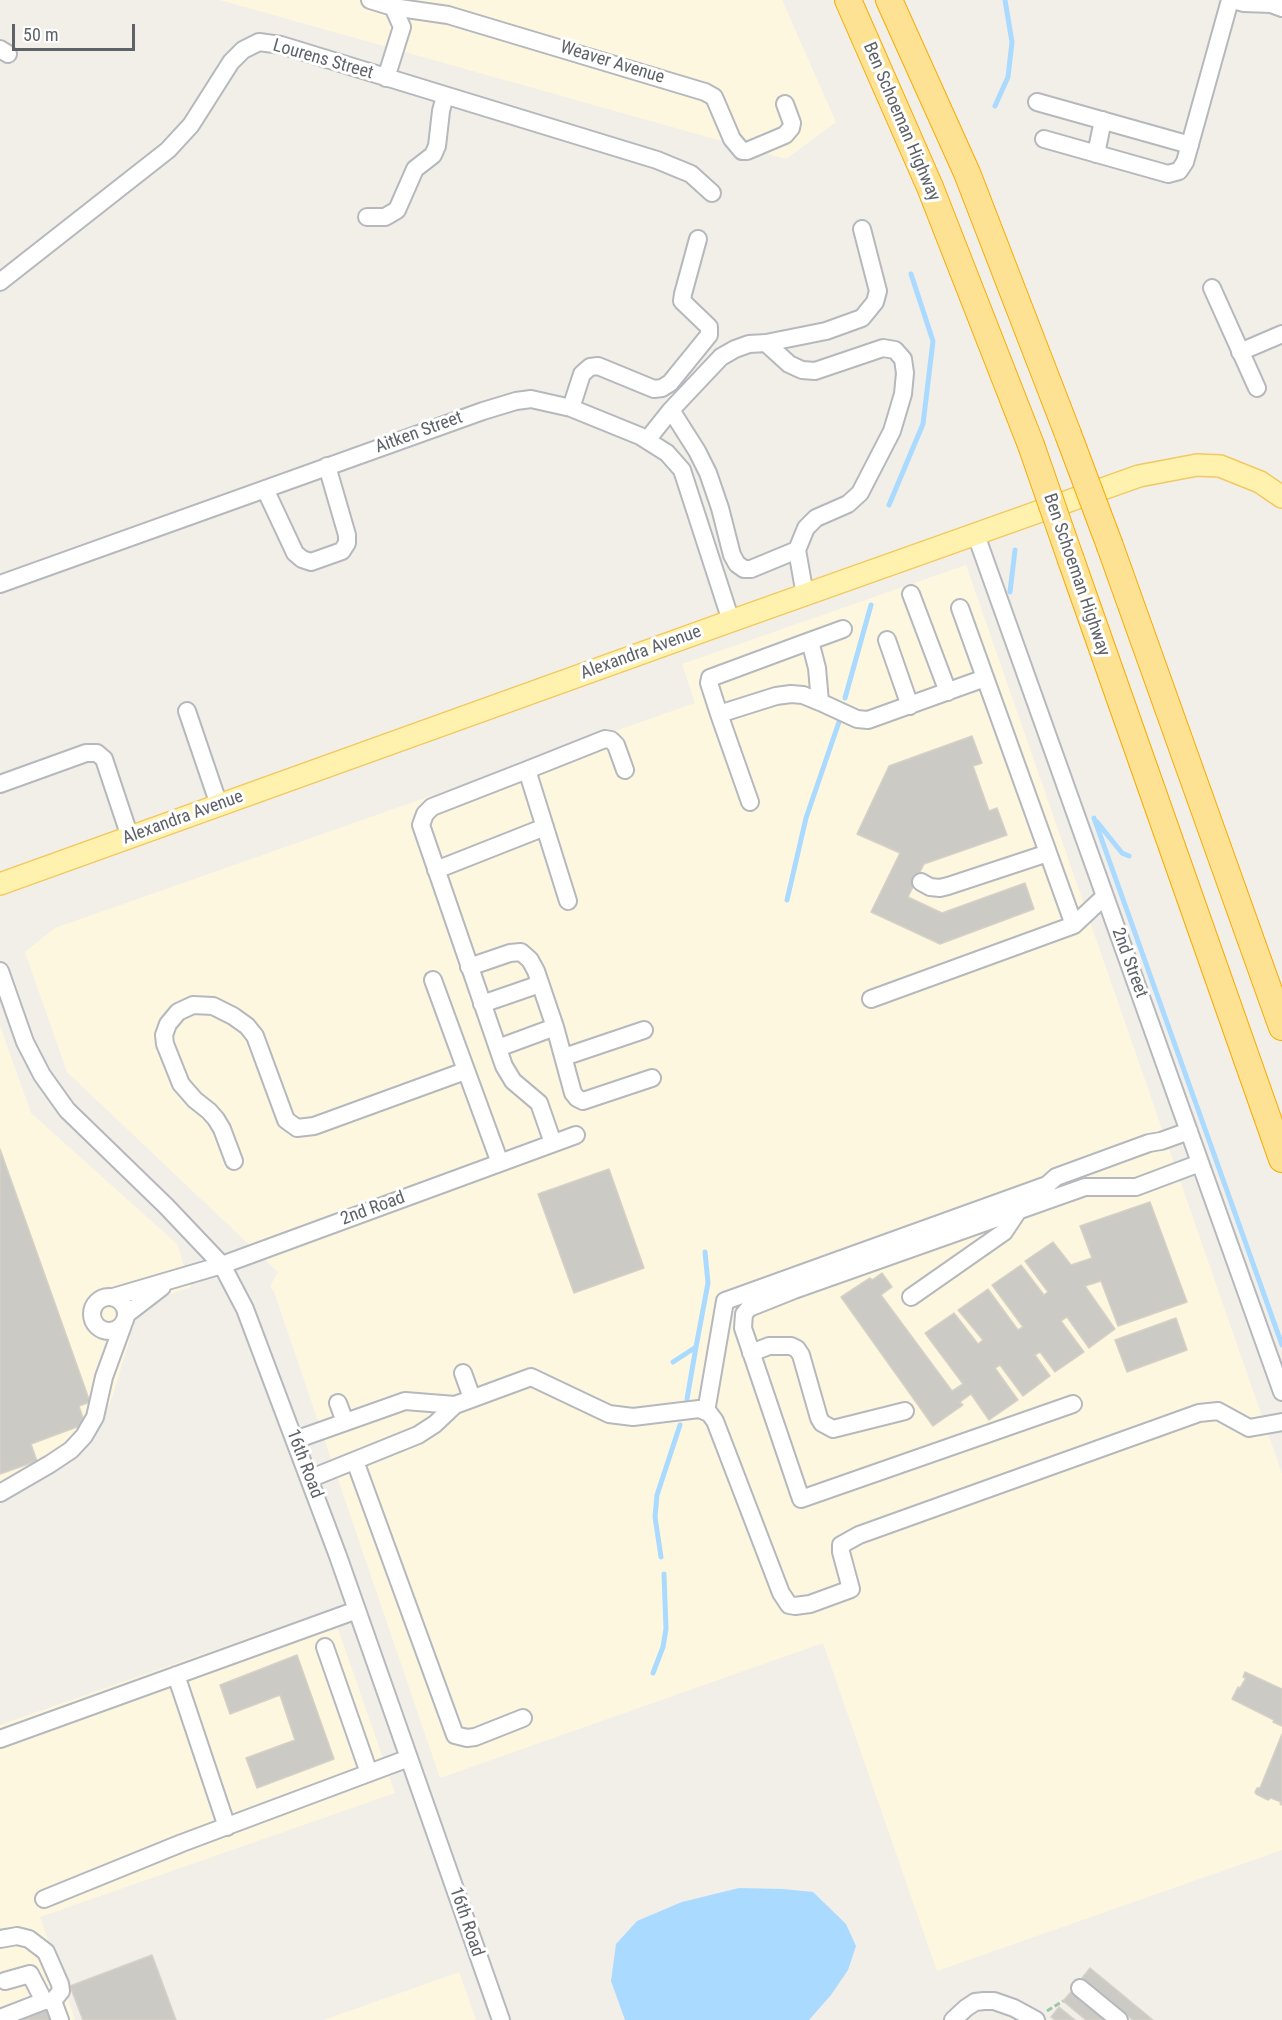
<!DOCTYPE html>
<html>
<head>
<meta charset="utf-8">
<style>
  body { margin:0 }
  #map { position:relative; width:1282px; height:2020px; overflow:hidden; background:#f1efe8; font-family:"Roboto Condensed",sans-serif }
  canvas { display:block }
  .scale { position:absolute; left:12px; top:24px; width:123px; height:27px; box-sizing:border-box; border:3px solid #5f6368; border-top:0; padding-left:8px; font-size:18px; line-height:21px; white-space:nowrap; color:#5f6368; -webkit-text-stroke:4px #fff; paint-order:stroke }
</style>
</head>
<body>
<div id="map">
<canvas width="1282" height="2020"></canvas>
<div class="scale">50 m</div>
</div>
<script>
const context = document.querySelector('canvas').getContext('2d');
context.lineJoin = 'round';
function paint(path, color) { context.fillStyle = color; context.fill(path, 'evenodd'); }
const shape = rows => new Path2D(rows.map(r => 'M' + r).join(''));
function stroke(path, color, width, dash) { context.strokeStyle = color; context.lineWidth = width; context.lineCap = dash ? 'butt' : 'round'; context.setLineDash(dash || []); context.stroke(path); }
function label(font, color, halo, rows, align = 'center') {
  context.font = font + ' "Roboto Condensed",sans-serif'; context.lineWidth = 6; context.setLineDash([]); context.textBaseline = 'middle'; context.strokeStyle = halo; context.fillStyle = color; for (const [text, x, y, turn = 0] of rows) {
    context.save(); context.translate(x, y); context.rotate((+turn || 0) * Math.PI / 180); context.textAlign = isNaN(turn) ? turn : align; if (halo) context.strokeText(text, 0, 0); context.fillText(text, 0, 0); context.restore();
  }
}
const commercial = shape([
  [220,0,782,0,836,122,786,159],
  [966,565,1282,1474,1282,1850,937,1971,823,1643,440,1778,274,1292,270,1286,278,1272,67,1072,25,952,55,928,695,703,682,664],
  [0,1026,31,1113,177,1244,191,1287,167,1295,137,1314,113,1395,100,1426,81,1451,56,1470,0,1501],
  [331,1609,395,1793,40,1917,75,2020,0,2020,0,1725],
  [459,1972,476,2020,324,2020]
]);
const water = shape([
  [739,1888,783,1889,813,1892,846,1924,856,1946,848,1970,831,1995,809,2020,625,2020,611,1981,616,1944,637,1921,682,1902]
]);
const stream = shape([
  [995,106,1008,77,1012,42,1005,0],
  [889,505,923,424,933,341,911,274],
  [1010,592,1015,550],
  [845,698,871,605],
  [1094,818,1282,1345],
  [1097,822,1122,853,1129,856],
  [787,900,806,818,839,722],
  [673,1362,696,1347,708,1283,705,1252],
  [687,1399,696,1347],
  [661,1557,655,1517,657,1495,680,1425],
  [653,1673,663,1647,666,1629,664,1574]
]);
const building = shape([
  [972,736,982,763,973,766,989,811,997,808,1007,835,924,864,908,897,942,913,1025,883,1034,909,940,944,871,912,900,853,857,834,889,766,972,736],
  [0,1149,90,1402,79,1406,85,1424,31,1444,37,1461,0,1474,0,1149],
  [609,1169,644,1268,574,1293,538,1194,609,1169],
  [1150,1202,1187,1302,1118,1326,1101,1281,1085,1286,1115,1329,1089,1348,1067,1317,1061,1321,1084,1352,1055,1372,1040,1352,1035,1355,1050,1376,1023,1396,1000,1365,995,1368,1018,1400,989,1420,971,1394,960,1402,963,1405,933,1426,841,1297,870,1278,872,1280,882,1273,892,1287,881,1295,952,1391,963,1384,925,1333,954,1313,978,1344,983,1340,958,1310,988,1289,1018,1330,1023,1327,992,1285,1021,1265,1044,1295,1048,1292,1025,1261,1053,1242,1071,1265,1092,1258,1080,1226,1150,1202],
  [1176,1318,1187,1350,1127,1372,1115,1340,1176,1318],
  [297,1655,334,1759,257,1788,246,1758,295,1740,280,1695,230,1714,220,1685,297,1655],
  [1245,1672,1282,1689,1282,1726,1273,1722,1274,1720,1232,1699,1238,1687,1240,1688,1246,1678,1243,1677,1245,1672],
  [1282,1734,1282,1805,1280,1804,1281,1802,1271,1798,1268,1800,1256,1794,1255,1792,1257,1788,1260,1788,1282,1734],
  [152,1955,176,2020,83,2020,70,1986,152,1955],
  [1090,1968,1153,2020,1133,2020,1082,1978,1090,1968],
  [1071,1992,1106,2020,1086,2020,1063,2001,1071,1992],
  [1059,2007,1075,2020,1055,2020,1051,2017,1059,2007],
  [47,2008,51,2020,4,2020,47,2008]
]);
const path = shape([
  [1047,2011,1063,2001]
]);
const minor = shape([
  [370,0,393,7,448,15,705,92,714,97,732,139,742,151,747,151,785,135,791,128,792,123,785,104],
  [1233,0,1244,3,1271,4,1282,8],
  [0,49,8,54],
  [386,78,402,27,393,7],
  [1037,102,1190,145],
  [1044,139,1168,174,1179,171,1185,162,1230,0],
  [1096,154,1103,120],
  [367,217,385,217,397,210,415,169,433,155,437,146,441,111,445,96],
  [0,282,168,150,191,125,231,62,243,50,259,42,281,45,657,160,691,174,712,193],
  [1212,288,1257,388],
  [766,343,789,364,802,370,815,371,883,348,895,350,903,359,905,373,903,394,892,431,860,493,848,504,816,518,806,528,797,550,805,595],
  [1240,352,1282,334],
  [571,408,582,374,590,367,598,366,654,389,662,388,670,383,709,335,709,327,682,301,683,294,698,239],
  [671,410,697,451,708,473,720,508,732,555,737,564,744,569,751,569,797,550],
  [647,440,671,410,721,357,735,349,749,344,766,343,826,331,862,318,875,302,878,291,862,229],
  [265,489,295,553,302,559,311,562,342,551,347,543,347,535,327,466],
  [976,535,1282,1392],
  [0,584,483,411,516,401,531,399,571,408,640,436,667,453,682,470,731,621],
  [911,594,948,692],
  [960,608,1074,925],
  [887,640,910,706],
  [810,641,710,678,709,683,719,714,776,696,791,694,803,695,820,702,857,719,868,720,985,678],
  [820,702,817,668,810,641,843,629],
  [187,711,219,805],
  [719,714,750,802],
  [527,770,605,739,611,740,616,745,625,770],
  [0,784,86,753,97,753,104,759,130,837],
  [436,870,545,827],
  [921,882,930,887,940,888,948,886,1048,853],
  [469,967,510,953,521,952,530,960,536,971,555,1027,498,1048],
  [0,971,25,1042,42,1075,67,1110,166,1206,222,1265,245,1309,338,1556,501,2020],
  [433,980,500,1163],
  [871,999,1074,925,1105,896],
  [482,1004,540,984],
  [555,1027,573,1093,577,1098,583,1101,652,1078],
  [564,1057,644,1030],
  [553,1143,539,1103,513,1081,504,1066,421,825,425,814,432,807,527,770,568,901],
  [234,1161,222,1129,216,1119,209,1111,195,1100,181,1084,165,1044,164,1035,168,1024,178,1012,193,1005,213,1006,233,1016,247,1026,255,1036,286,1120,297,1128,314,1126,465,1071],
  '92 1314a17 17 0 1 1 34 0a17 17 0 1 1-34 0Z',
  [113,1297,222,1265,576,1135],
  [911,1297,1004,1232,1018,1211],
  [127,1314,162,1287],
  [751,1353,769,1346,791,1346,797,1349,801,1355,819,1418,822,1423,833,1429,905,1411],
  [463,1373,472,1398],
  [338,1403,345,1422],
  [1073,1404,801,1499,743,1328,744,1314,749,1308,794,1290,1085,1187,1136,1187,1200,1163],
  [706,1412,725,1301,1047,1185,1056,1177,1149,1143,1161,1141,1189,1131],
  [295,1440,405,1401,455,1405],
  [355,1461,455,1735,467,1738,475,1737,523,1718],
  [309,1479,418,1435,435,1424,455,1405,531,1377,609,1414,633,1417,699,1409,709,1413,715,1421,781,1593,789,1605,795,1606,810,1604,851,1589,841,1552,841,1545,859,1535,1199,1413,1218,1411,1249,1428,1282,1422],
  [0,1493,50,1464,71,1450,84,1436,95,1417,104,1377,123,1325],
  [325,1647,369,1773],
  [176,1675,227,1827],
  [0,1739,357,1610],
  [44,1899,182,1843,409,1758],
  [0,1939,17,1936,29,1939,46,1952,60,1984,61,1991,53,2001],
  [5,1981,30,1974,44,2001],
  [1080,1988,1119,2020],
  [0,2018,44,2001,53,2001,60,2020],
  [953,2020,966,2008,975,2002,984,2001,994,2001,1014,2008,1036,2020]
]);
const major = shape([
  [0,884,731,621,1139,476,1197,465,1220,466,1260,482,1282,497]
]);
const highway = shape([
  [848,0,930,187,1031,445],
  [889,0,967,173,1068,434],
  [1110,546,1282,1027],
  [1071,560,1282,1159]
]);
const highwayBridge = shape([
  [1068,434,1110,546],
  [1031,445,1071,560]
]);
const streetNames = [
  ["Lourens Street",323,60,16],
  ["Weaver Avenue",612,63,17],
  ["Ben Schoeman Highway",901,122,67],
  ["Aitken Street",419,433,-20],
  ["Ben Schoeman Highway",1076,575,71],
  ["Alexandra Avenue",641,653,-20],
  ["Alexandra Avenue",183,818,-20],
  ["2nd Street",1129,963,70],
  ["2nd Road",373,1209,-20],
  ["16th Road",304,1464,69],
  ["16th Road",466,1922,71]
];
paint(commercial, '#fef7e0');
paint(water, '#aadaff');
stroke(stream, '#aadaff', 5);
paint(building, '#cccac5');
stroke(building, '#d6d1c6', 1.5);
stroke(minor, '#b5b8bc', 20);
stroke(major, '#f2c960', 24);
stroke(highway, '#f9ab00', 28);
stroke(path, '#9cc7a9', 3, [6, 3]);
stroke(minor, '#fff', 16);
stroke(major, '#fff2af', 21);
stroke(highway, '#fde293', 26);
stroke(highwayBridge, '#f9ab00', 28, []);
stroke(highwayBridge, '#fde293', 26);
label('18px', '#5f6368', '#fff', streetNames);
</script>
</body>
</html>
